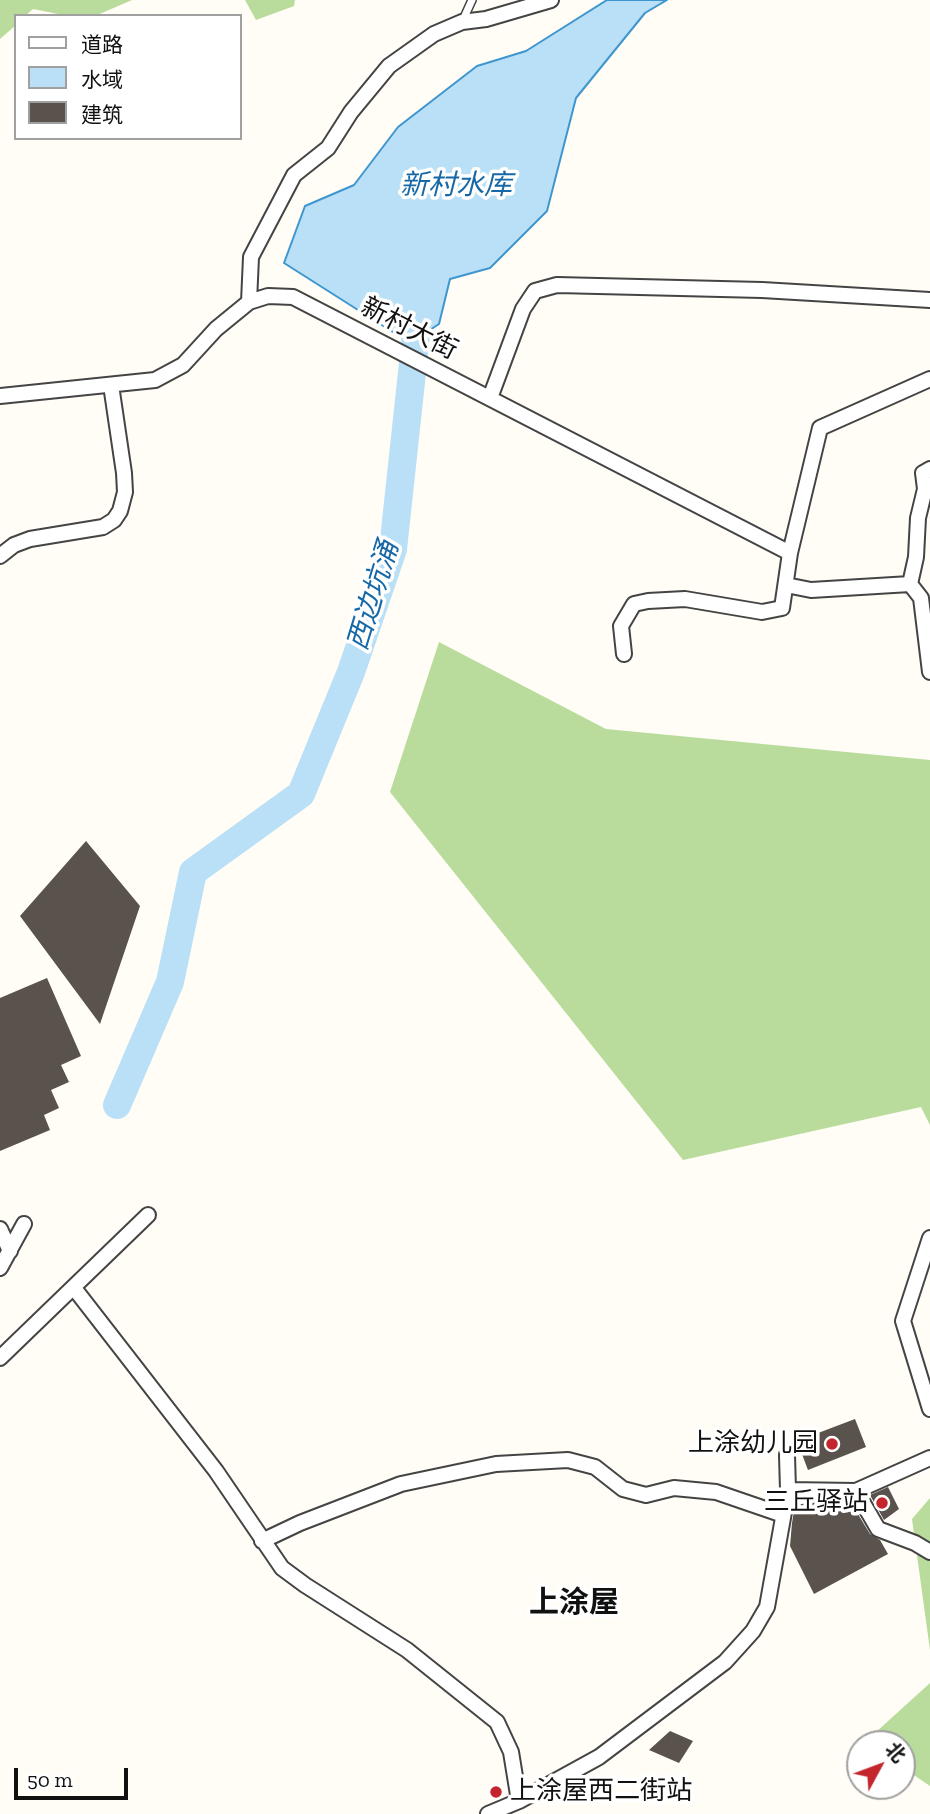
<!DOCTYPE html>
<html>
<head>
<meta charset="utf-8">
<style>
  body { margin:0 }
  #map { position:relative; width:930px; height:1814px; overflow:hidden; background:#fffdf5; font-family:"Zilla Slab","Noto Sans SC",serif }
  canvas { display:block }
  .legend { position:absolute; left:14px; top:14px; width:228px; height:126px; box-sizing:border-box; background:#fff; border:2px solid #a0a0a0; margin:0; padding:9px 12px; list-style:none; font-size:21px; color:#111 }
  .legend li { display:flex; align-items:center; gap:14px; height:35px }
  .legend b { width:35px; border:2px solid #a0a0a0 }
  .north { position:absolute; left:846px; top:1730px; width:70px; height:70px; box-sizing:border-box; background:#fff; border:2px solid #a0a0a0; border-radius:50%; rotate:49deg; font-size:19px; font-weight:700; line-height:28px; text-align:center; color:#111 }
  .north::after { content:''; display:block; margin:auto; width:24px; height:32px; background:#c4262e; clip-path:polygon(50% 0,100% 100%,50% 72%,0 100%) }
  .scale { position:absolute; left:14px; top:1768px; width:114px; height:32px; box-sizing:border-box; border:4px solid #111; border-top:0; padding-left:9px; font-size:21px; line-height:24px; white-space:nowrap; color:#111; -webkit-text-stroke:5px #fff; paint-order:stroke }
</style>
</head>
<body>
<div id="map">
<canvas width="930" height="1814"></canvas>
<ul class="legend">
<li><b style="height:9px;background:#fff"></b>道路</li>
<li><b style="height:19px;background:#b9e0f7"></b>水域</li>
<li><b style="height:19px;background:#5a524d"></b>建筑</li>
</ul>
<div class="north">北</div>
<div class="scale">50 m</div>
</div>
<script>
const context = document.querySelector('canvas').getContext('2d');
context.lineJoin = 'round';
function paint(path, color) { context.fillStyle = color; context.fill(path, 'evenodd'); }
const shape = rows => new Path2D(rows.map(r => 'M' + r).join(''));
function stroke(path, color, width, dash) { context.strokeStyle = color; context.lineWidth = width; context.lineCap = dash ? 'butt' : 'round'; context.setLineDash(dash || []); context.stroke(path); }
function label(font, color, halo, rows, align = 'center') {
  context.font = font + ' "Zilla Slab","Noto Sans SC",serif'; context.lineWidth = 7; context.setLineDash([]); context.textBaseline = 'middle'; context.strokeStyle = halo; context.fillStyle = color; for (const [text, x, y, turn = 0] of rows) {
    context.save(); context.translate(x, y); context.rotate((+turn || 0) * Math.PI / 180); context.textAlign = isNaN(turn) ? turn : align; if (halo) context.strokeText(text, 0, 0); context.fillText(text, 0, 0); context.restore();
  }
}
const forest = shape([
  [0,0,132,0,95,16,68,16,33,9,25,16,16,16,16,25,0,39],
  [245,0,295,0,294,6,256,20],
  [439,642,606,729,930,760,930,1125,921,1107,683,1160,390,792],
  [930,1498,930,1650,912,1519],
  [930,1683,930,1786,902,1767,902,1744,865,1742]
]);
const water = shape([
  [607,0,667,0,645,13,576,98,547,211,490,268,450,279,439,324,410,343,284,263,305,206,354,185,398,127,477,66,526,51,607,0]
]);
const river = shape([
  [117,1105,170,982,193,872,301,794,351,672,393,549,417,326,427,305]
]);
const building = shape([
  [86,841,140,906,100,1024,20,916],
  [47,978,81,1056,61,1065,69,1082,51,1090,59,1108,44,1115,50,1130,0,1151,0,998],
  [855,1419,866,1447,808,1470,797,1441],
  [888,1487,899,1509,884,1520,870,1495],
  [828,1500,850,1501,870,1534,880,1540,888,1554,814,1594,790,1546,792,1523,795,1505],
  [670,1731,693,1741,679,1763,649,1750]
]);
const service = shape([
  [462,22,472,0]
]);
const minor = shape([
  [249,302,251,257,294,175,328,148,351,112,389,66,434,34,462,22,486,19,551,0],
  [0,396,155,380,183,365,216,329,249,302,268,296,293,297,790,553],
  [490,398,523,309,535,291,557,285,762,290,930,300],
  [0,556,14,545,30,539,103,527,114,520,120,511,125,492,124,473,111,385],
  [910,584,916,557,918,518,925,489,923,473,930,469],
  [910,584,921,598,930,672],
  [786,585,811,590,910,584],
  [624,654,621,626,634,604,648,601,685,599,762,612,782,608,790,553,820,428,930,379],
  [0,1229,10,1251],
  [930,1238,903,1321,930,1409],
  [0,1268,24,1224],
  [74,1288,216,1471,282,1568,305,1585,407,1650,497,1722,511,1752,519,1801],
  [0,1358,148,1215],
  [788,1490,856,1491,878,1529,915,1543,930,1552],
  [856,1491,930,1458],
  [262,1541,300,1523,401,1484,496,1464,568,1460,595,1467,623,1489,646,1495,674,1488,716,1492,783,1515],
  [488,1814,519,1801,599,1757,725,1662,753,1631,767,1607,788,1490,787,1455]
]);
const markers = [
  [832,1444,7,"#c4262e"],
  [882,1503,7,"#c4262e"],
  [496,1792,7,"#c4262e"]
];
const streetNames = [
  ["新村大街",409,329,27]
];
const poiNames = [
  ["上涂幼儿园",818,1444],
  ["三丘驿站",868,1503],
  ["上涂屋西二街站",510,1792,"left"]
];
const waterNames = [
  ["新村水库",456,186],
  ["西边坑涌",374,596,-73]
];
const quarterNames = [
  ["上涂屋",574,1603]
];
paint(forest, '#b9dc9c');
paint(water, '#b9e0f7');
stroke(water, '#3f96cf', 2);
stroke(river, '#b9e0f7', 28);
paint(building, '#5a524d');
stroke(service, '#444', 10);
stroke(minor, '#444', 18);
stroke(service, '#fff', 7);
stroke(minor, '#fff', 14);
for (const [x, y, r, color] of markers) { const dot = new Path2D(); dot.arc(x, y, r, 0, 2 * Math.PI); context.fillStyle = color; context.fill(dot); stroke(dot, '#fff', 2.5); }
label('26px', '#111', '#fff', streetNames);
label('26px', '#111', '#fff', poiNames, 'right');
label('italic 28px', '#1768a6', '#fff', waterNames);
label('bold 30px', '#111', '#fff', quarterNames);
</script>
</body>
</html>
